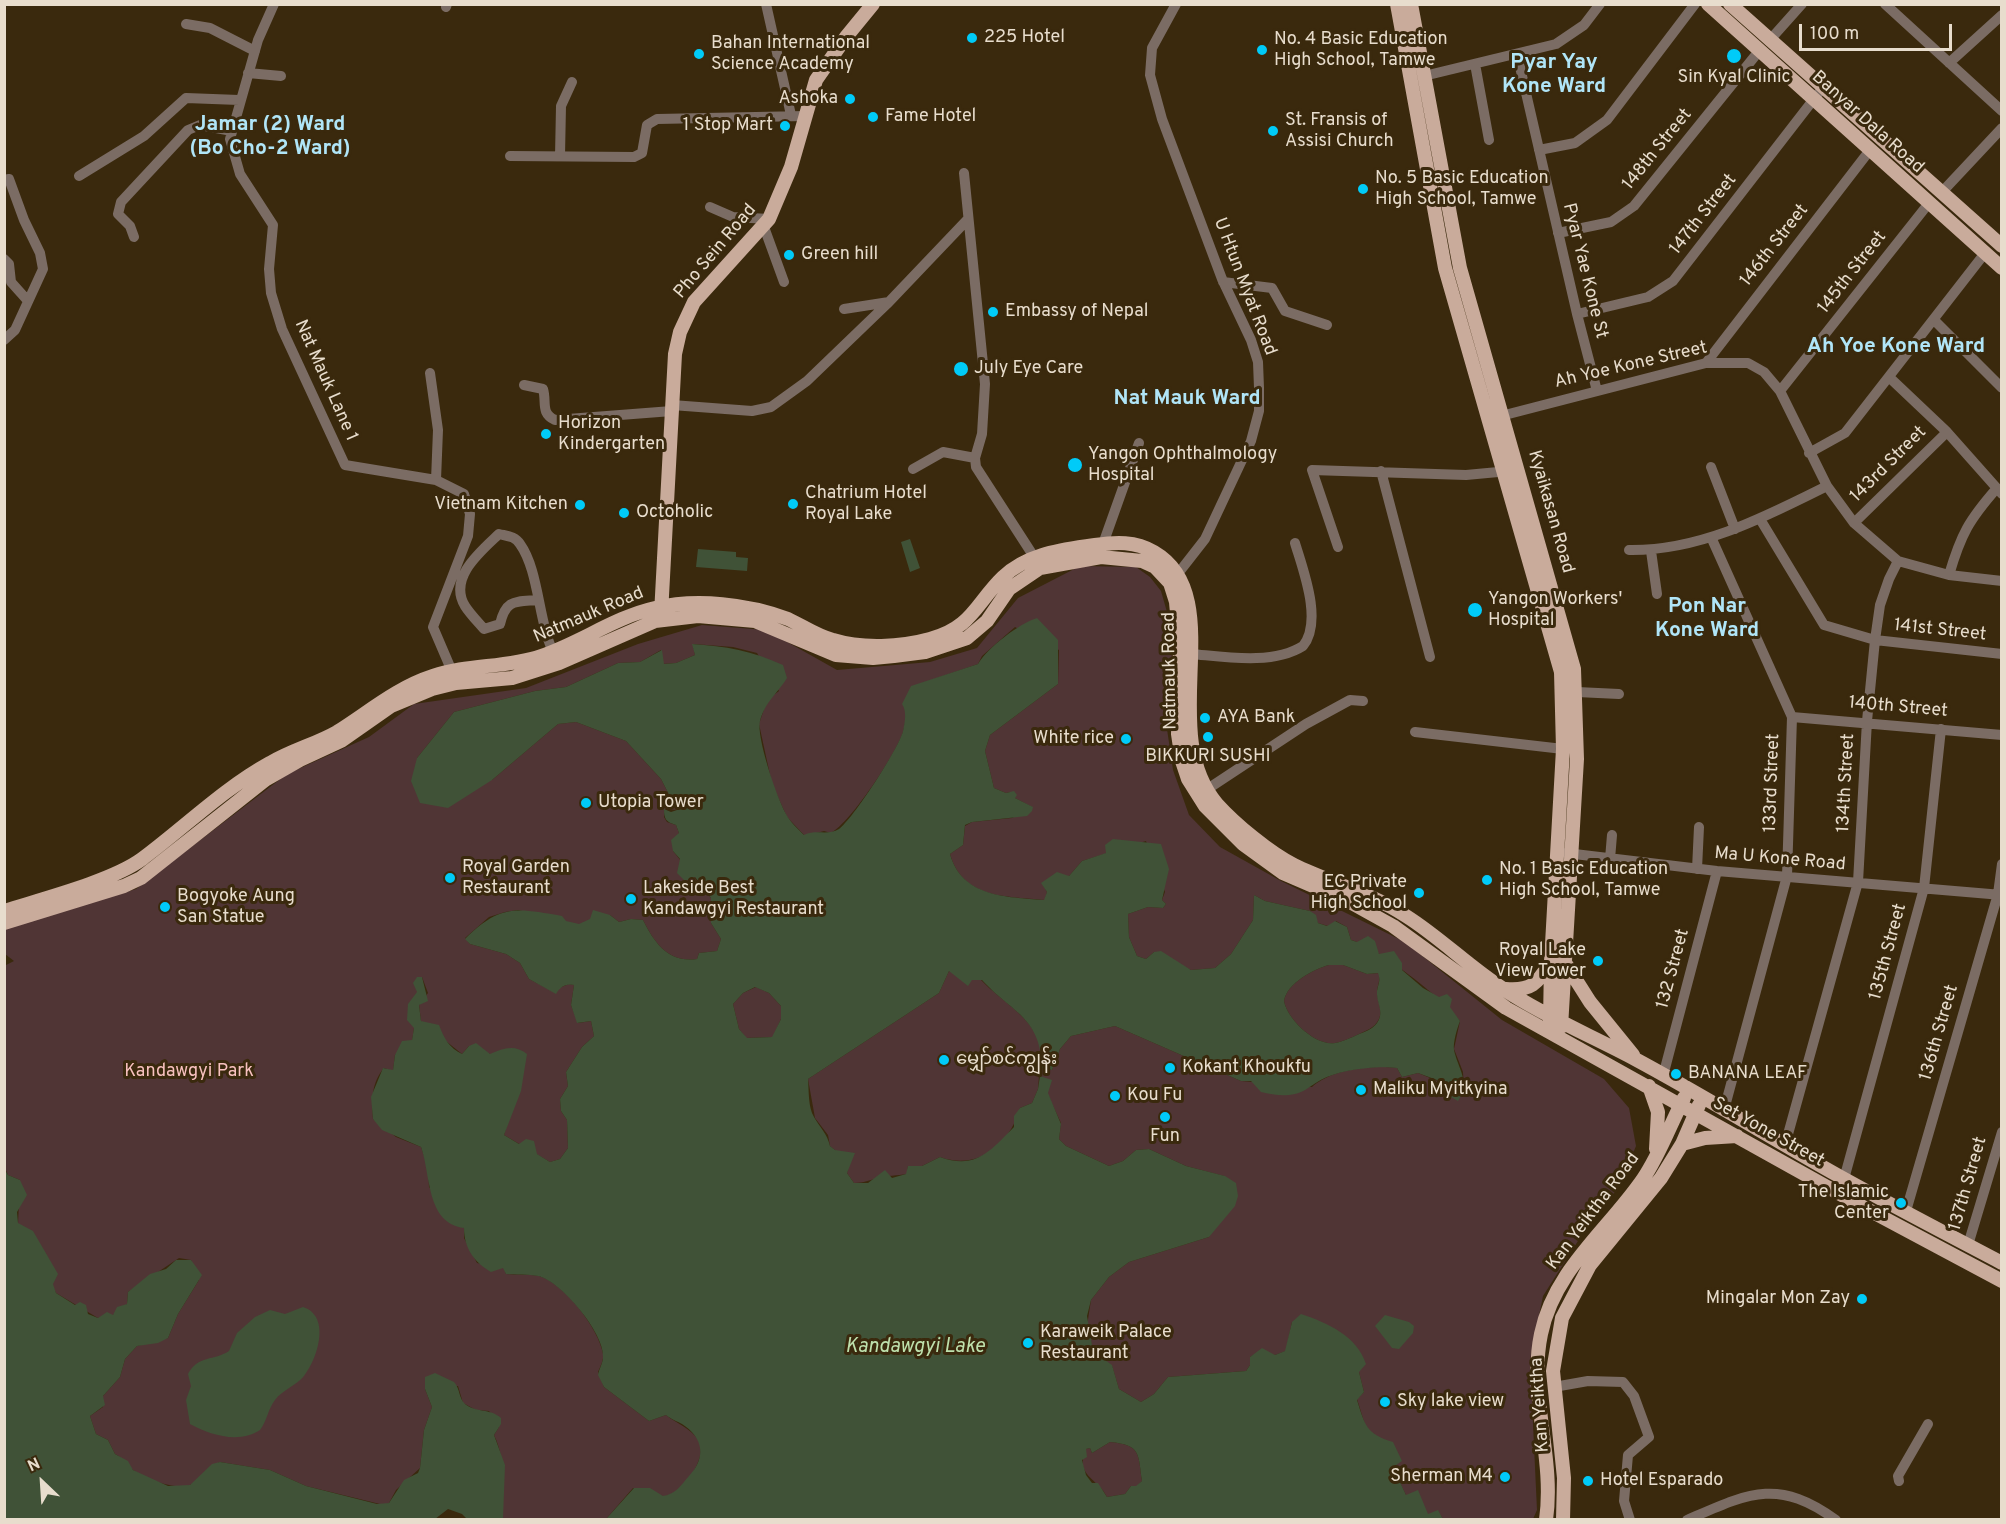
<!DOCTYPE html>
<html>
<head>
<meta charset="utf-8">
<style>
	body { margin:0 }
	#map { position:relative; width:2006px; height:1524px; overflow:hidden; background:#3a290d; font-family:Overpass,sans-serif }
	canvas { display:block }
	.frame { position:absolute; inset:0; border:6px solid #e8ddcd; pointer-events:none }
	.north { position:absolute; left:12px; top:1452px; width:60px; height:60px; -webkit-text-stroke:4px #3a290d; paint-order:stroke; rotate:335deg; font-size:16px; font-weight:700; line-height:24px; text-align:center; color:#e8ddcd }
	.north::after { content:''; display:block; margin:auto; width:21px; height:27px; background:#e8ddcd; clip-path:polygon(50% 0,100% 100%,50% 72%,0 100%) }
	.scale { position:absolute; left:1799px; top:24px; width:153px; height:27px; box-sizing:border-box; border:3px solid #e8ddcd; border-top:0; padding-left:8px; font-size:18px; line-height:21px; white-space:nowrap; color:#e8ddcd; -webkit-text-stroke:4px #3a290d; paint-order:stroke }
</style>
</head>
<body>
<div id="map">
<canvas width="2006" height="1524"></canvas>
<div class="frame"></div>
<div class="north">N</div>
<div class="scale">100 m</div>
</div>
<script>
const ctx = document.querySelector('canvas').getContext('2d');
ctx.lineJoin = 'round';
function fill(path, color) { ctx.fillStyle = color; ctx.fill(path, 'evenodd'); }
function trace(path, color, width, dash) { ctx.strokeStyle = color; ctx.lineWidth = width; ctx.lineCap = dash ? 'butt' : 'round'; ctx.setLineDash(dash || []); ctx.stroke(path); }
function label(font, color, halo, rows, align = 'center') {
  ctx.font = font + ' Overpass,"Noto Sans Myanmar",sans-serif'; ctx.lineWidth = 6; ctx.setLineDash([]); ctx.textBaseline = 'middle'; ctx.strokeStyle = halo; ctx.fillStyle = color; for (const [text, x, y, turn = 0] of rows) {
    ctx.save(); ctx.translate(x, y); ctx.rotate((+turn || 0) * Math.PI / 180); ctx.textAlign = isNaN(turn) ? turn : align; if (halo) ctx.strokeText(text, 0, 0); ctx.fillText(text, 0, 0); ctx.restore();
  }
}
fill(new Path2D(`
	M1080 566 1136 567 1150 577 1161 591 1169 619 1172 652 1167 729 1173 770 1189 815 1220 847 1281 881 1405 942 1502 1020 1604 1079 1629 1108 1636 1146 1619 1187 1590 1222 1543 1296 1530 1360 1537 1510 1533 1519H1443L1438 1511 1428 1515 1406 1495 1378 1438 1366 1428 1357 1399 1364 1392 1359 1372 1292 1322 1286 1351 1275 1355 1259 1352 1250 1357V1365L1246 1371 1168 1377 1154 1394 1141 1402 1119 1389 1112 1366 1093 1351 1087 1326 1091 1300 1109 1277 1129 1262 1209 1237 1224 1176 1186 1166 1149 1149 1136 1150 1123 1161 1109 1166 1066 1146 1059 1139 1061 1123 1039 1076 1038 1089 1032 1103 1020 1108C1010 1144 978 1171 940 1157L922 1166H908L907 1174C897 1176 887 1175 878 1178 869 1180 864 1183 854 1183L847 1173 849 1162 830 1146 828 1135 815 1118 808 1079 939 993 949 971 972 980H981C1002 1002 1030 1015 1041 1045 1043 1052 1042 1061 1042 1068L1052 1070 1060 1049 1071 1036 1115 1026 1241 1081 1312 1087C1332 1069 1372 1065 1397 1068L1402 1077 1418 1073 1464 1092 1463 1072 1454 1049 1460 1021C1445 1000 1376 946 1351 940L1347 927 1336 921 1328 926 1318 923 1310 911 1265 901 1254 895 1253 920 1231 954 1215 968 1191 970 1154 952 1146 959 1137 956 1129 937 1128 914 1148 907 1163 908 1166 904 1162 900 1165 892 1146 841 1082 861 1069 876 1042 883 1047 892 1045 900C1005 896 963 899 950 854L963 845 965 826 972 822 1012 818 1032 807 1015 798 1010 792 1006 793 994 788 985 751 990 735 1058 684 1059 650 1015 627 982 656 978 664 911 687C908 701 907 718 903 732 896 754 851 822 831 833L824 831 805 836 787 817 772 784 759 724 767 700 779 691 757 653 733 647 693 644 695 655 676 663 663 664 661 650 640 662 618 663 566 687 535 691 454 712 417 758 492 780 558 724 576 722 626 741 661 779 677 810 665 809 664 817 667 822 676 825 679 833 673 851 711 898V923L721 939 717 951 699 953 697 959C669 963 655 944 643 920L631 919 619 922 610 915 579 925 518 910 505 912 489 917 465 938 470 944 506 954 520 963 529 979 556 993 559 988 569 984 574 985 571 1005 578 1023 591 1021 594 1036 582 1047 566 1072 568 1086 560 1099 561 1111 567 1120 568 1148 560 1159 550 1162 504 1135 507 1125 490 1054 469 1046 462 1054 421 1021 419 1005 428 993 422 977 412 1041 395 1055 393 1071 384 1068C371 1083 372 1100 373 1119L396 1137 421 1147 428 1167 429 1187 464 1228V1238L477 1263 504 1268 506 1274C516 1275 529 1274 539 1276 564 1283 599 1329 603 1354 604 1360 600 1367 598 1372L604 1387 649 1421 666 1415C677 1424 691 1428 699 1441 708 1458 682 1495 665 1496 656 1497 643 1490 633 1488L606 1519H503C502 1489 507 1462 494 1435L499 1427 489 1411 476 1410 463 1403 458 1386 425 1389 432 1407 424 1430 420 1468 396 1490 389 1503 384 1505 306 1486 270 1470 220 1462C207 1466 202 1479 190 1485 177 1491 142 1478 132 1469 125 1463 123 1458 115 1454L108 1440 96 1434 90 1416 103 1407V1396L120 1377 125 1359 137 1346 168 1338 178 1314 199 1280 191 1260 179 1258 128 1292 127 1304 113 1315 98 1318 56 1293 26 1230 18 1224 20 1180 8 1175 5 1168 4 966 14 961 5 954V929L136 889 287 774 369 737 414 704 526 688 638 644 702 625 766 630 837 670 930 662 977 648 1018 598Z
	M1329 965H1343L1367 974 1379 973C1380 982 1378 984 1377 991 1377 1002 1383 1009 1379 1019 1375 1028 1365 1031 1357 1035 1350 1038 1342 1042 1335 1043 1314 1046 1287 1018 1284 1001 1287 983 1314 969 1329 965Z
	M756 987 769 993 781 1006V1019L773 1037 746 1038 739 1029 733 1004 743 993Z
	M1110 1442C1141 1445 1138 1453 1142 1481L1136 1487 1131 1486 1125 1494 1107 1497C1098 1478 1074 1476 1086 1449L1090 1448 1092 1453Z`), '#503535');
fill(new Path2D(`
	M910 539 920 568 910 572 901 542Z
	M698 549 736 552V557L748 558 747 571 696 567Z
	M1037 618 1058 640V684L990 735 985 751 994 788 1006 793 1014 791 1017 795 1015 798 1033 807 1032 811 1027 816 972 822 965 825 963 845 950 854C962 897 1006 897 1044 900L1047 892 1041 883 1057 872 1069 876 1082 861 1106 853 1105 845 1113 839 1161 844 1169 869 1162 900 1166 904 1163 908 1148 907 1128 914 1129 937 1137 956 1146 959 1154 952 1161 951 1191 970 1215 968 1231 954 1253 920 1254 895 1265 901 1310 911 1316 915 1318 923 1327 926 1335 921 1347 927 1351 940 1357 942 1368 936 1375 941 1379 954 1394 951 1402 963V970L1423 988 1439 997 1447 994 1452 999 1450 1007 1460 1021C1457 1029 1453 1042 1454 1050 1458 1069 1471 1082 1458 1101L1442 1092 1437 1080 1418 1073 1402 1077 1397 1068C1377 1065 1336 1070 1319 1081 1309 1087 1302 1094 1289 1095 1280 1096 1270 1094 1261 1092L1251 1081H1241L1115 1026 1071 1036 1060 1049 1052 1070 1042 1068C1041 1017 1012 1013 982 980H972L968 986 949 971 939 993 808 1079C809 1091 808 1107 814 1117 820 1128 827 1133 830 1146L835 1150 855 1153 847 1173 854 1183H868L885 1170 892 1178 906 1174 908 1166H922L940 1157C976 1170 990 1151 1014 1127V1116L1020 1108 1032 1103 1038 1089 1040 1076 1052 1080 1048 1093 1061 1124 1059 1139 1066 1146 1109 1166 1123 1161 1136 1150 1149 1149 1186 1166 1225 1176 1236 1183 1238 1196 1235 1206 1209 1237 1129 1262 1109 1277 1091 1300 1087 1316 1093 1351 1112 1365 1119 1389 1141 1402 1154 1394 1168 1377 1246 1371 1250 1365V1357L1262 1348 1275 1355 1285 1351 1292 1322 1301 1314C1328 1323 1357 1336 1366 1364L1359 1372 1364 1392 1357 1400C1365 1425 1366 1434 1393 1442L1402 1461 1393 1467 1406 1495 1418 1490 1428 1514 1438 1510 1443 1519H606L634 1488H650L663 1496C676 1494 681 1485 689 1476 706 1458 704 1438 682 1424 677 1421 672 1420 666 1415L649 1421 604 1387 598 1375C599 1369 603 1363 603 1357 605 1334 561 1281 538 1276 528 1274 516 1275 506 1274L503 1268 491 1272C474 1262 464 1248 464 1228 426 1223 431 1175 421 1147L382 1130 373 1119 371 1097 383 1068 393 1070 395 1055 402 1041 412 1040 414 1028 407 1020 408 1004 417 992 413 983 417 977H422L428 1001 419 1005 421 1021 439 1025C444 1038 449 1048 462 1054L469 1046 476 1043 490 1054C503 1048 515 1044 527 1054L521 1091 504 1135 519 1144 526 1139 534 1141 537 1154 550 1162 560 1159 568 1148 567 1120 561 1111 560 1099 568 1086 566 1072 582 1047 594 1036 591 1021 577 1023 571 1005 574 985C566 983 560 987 556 994L529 979 520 963 506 954 470 944 465 939C500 904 516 908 562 916L566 921 579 924 590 919 593 910 610 915 619 922 631 919 643 920C655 944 669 963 697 959L699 953 717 951 721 939 711 923V898L695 877 685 881 677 873 680 859 673 851 671 840 679 833 676 825C666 822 664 819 664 809L671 812 677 810 661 779 626 741 576 722 558 724 492 780 448 808 420 803 411 781 417 758 454 712 535 691 566 687 618 663 640 662 662 650 664 664 676 663 695 655 692 644C726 646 752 651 783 665L787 678C777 694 765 702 760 721 756 737 777 798 786 814 790 822 798 829 804 835 816 829 828 836 839 829 853 819 899 748 903 731 905 722 907 711 902 704L911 686 978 664C987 648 1020 623 1037 618ZM1329 965H1343L1367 974 1378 973C1381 981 1378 984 1377 991 1376 1003 1385 1012 1377 1023 1373 1029 1364 1032 1357 1035 1350 1038 1342 1042 1335 1043 1314 1046 1287 1018 1284 1001 1287 983 1314 969 1329 965ZM755 987 769 993 781 1006V1019L772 1037 747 1038 739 1029 733 1004 743 993ZM1110 1442C1141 1445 1138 1453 1142 1481L1136 1486H1131L1125 1494 1107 1497 1098 1483H1092L1086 1475 1082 1460 1087 1457 1086 1449 1090 1448 1092 1453Z
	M4 1168 8 1175 20 1180 27 1195 17 1212 18 1223 33 1231 58 1274 53 1284 56 1293 75 1305 80 1302 86 1305 88 1314 98 1318 107 1312 113 1315 117 1307 127 1304 128 1292 150 1274 166 1269 176 1260H191L202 1275 178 1314 168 1338 158 1343 137 1346 125 1359 120 1377 103 1396 105 1405 90 1416 96 1434 108 1440 115 1454 128 1461 133 1470 168 1486 190 1485 212 1464 220 1462 270 1470 306 1486 377 1504 389 1503 404 1480 418 1473 420 1468 424 1430 432 1407 425 1389V1377L435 1373 454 1382C460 1388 459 1399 465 1404 476 1413 490 1408 501 1418V1424L494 1435 505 1465 503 1519H5Z
	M303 1307C331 1316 318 1358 304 1376 296 1386 282 1390 275 1400 268 1409 267 1421 260 1430 239 1444 210 1435 190 1424L186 1400 191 1386 188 1374C198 1355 214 1361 229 1351L237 1333 255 1317 270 1310 285 1314Z
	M1385 1315 1409 1322 1414 1326 1413 1333 1399 1349 1392 1348 1375 1326Z`), '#405237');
fill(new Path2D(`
	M448 1509 462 1514 467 1519H435Z`), '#3a290d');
trace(new Path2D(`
	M274 4 258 40 230 139 240 174 273 225 269 269 271 293 282 329 345 465 436 480 464 494 470 514 468 536 433 627 454 676
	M766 4 791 115
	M1885 4 2002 111
	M446 7 447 4
	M186 24 210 28 255 51
	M1769 41 1802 4
	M1517 54 1577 314 1597 391
	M1949 63 2002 15
	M1475 64 1489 140
	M248 73 281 76
	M1424 76 1556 44 1584 25 1600 4
	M1539 150 1575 143 1607 120 1695 4
	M510 156 634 157 642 153 647 125 657 119 805 116
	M560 156 561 106 572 82
	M964 173 985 384 982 434 975 458 976 467 1038 563
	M79 176 144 136 186 98 239 100
	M4 180 9 179 24 220 40 253 43 269 15 330 4 340
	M1942 192 2002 128
	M710 207 733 217 769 219
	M764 227 784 282
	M1558 233 1611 222 1634 206 1759 51
	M134 237 130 226 118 214 121 202 188 130 200 125 232 131
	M4 259 9 264 11 282 28 301
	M1223 282 1272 288 1285 311 1327 325
	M844 309 889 302
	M1577 314 1648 297 1673 281 1824 86
	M1935 321 2002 388
	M1706 363 1870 150
	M430 373 438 430 436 480
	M1890 378 1947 432 2002 494
	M524 385 543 389C547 402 540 413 555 420L672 411
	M1780 391 1929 203
	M672 405 752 411 771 407 807 381 887 304 968 219
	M1497 417 1706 363H1748L1764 372 1780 391 1827 486 1854 523 1898 561 1949 575 2002 581
	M1809 453 1845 433 1985 253
	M1711 467 1735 529
	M913 469 943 452 975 458
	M1381 471 1430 657
	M1760 519 1824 625 1875 640 2002 654
	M1854 523 1947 432
	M1711 537 1792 717 1787 876 1724 1110
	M1103 544 1139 443
	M1338 547 1312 470 1466 475 1509 471
	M1629 550C1700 551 1765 517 1827 486
	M1651 551 1657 594
	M1949 575C1961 534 1969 520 1997 488
	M1173 580 1205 539 1251 441 1259 411V388L1258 362 1251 340 1222 279 1162 119 1150 75 1152 48 1176 4
	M538 600C515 602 506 599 500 624L484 629C478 622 470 614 465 606 448 578 480 552 499 534 507 536 515 536 520 544 540 572 538 626 556 658
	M1192 654C1226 657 1273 665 1303 646 1323 621 1303 570 1295 543
	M1577 692 1619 694
	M1792 717 2002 735
	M1415 732 1563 749
	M1203 792 1306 724 1350 700 1363 701
	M1566 853 1717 871 2002 895
	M1610 859 1612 835
	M1697 869 1699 827
	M1663 1076 1717 871
	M1785 1145 1858 882 1867 721 1875 640 1880 605 1889 579 1898 561
	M1844 1179 1924 888 1941 729
	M1906 1211 1998 894 2002 864
	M1968 1245 2002 1132
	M1554 1387 1588 1381 1623 1382 1634 1396 1649 1437 1628 1455 1624 1501 1630 1520
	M1899 1481 1898 1476 1928 1424
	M1687 1520C1747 1494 1777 1477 1836 1520`), '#7b6c64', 10);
trace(new Path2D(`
	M1397 4 1445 268 1561 672 1563 749 1551 962 1550 1021
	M1411 4 1460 268 1574 669 1577 759 1561 1027
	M1708 4 2002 268
	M1730 4 2002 246
	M661 614 675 354 680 332 694 302 769 219 791 167 816 80 846 37 873 4
	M4 911C42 899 112 881 142 859 185 827 223 789 270 763 292 750 316 744 337 732 369 712 396 688 433 676 468 664 506 668 541 656 580 643 615 617 655 608 696 598 749 604 788 619 803 626 817 636 833 640 862 649 901 647 930 639 972 628 976 603 1003 577 1028 553 1062 550 1095 545 1116 542 1135 541 1154 552 1231 597 1154 731 1217 804 1235 824 1270 853 1294 865 1331 883 1371 893 1406 916 1441 938 1470 968 1505 990 1546 1017 1592 1036 1635 1059 1704 1096 1771 1138 1839 1176 1893 1206 1947 1234 2002 1263
	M4 923 124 886 141 878 265 780 300 760 341 741 391 706 432 689 456 683 512 678 559 663 655 621 698 616 755 621 836 655 873 658 894 656 925 652 967 638 987 621 1009 589 1040 568 1101 557 1142 561 1155 567 1170 583 1176 602 1180 646 1178 734 1182 761 1188 779 1205 806 1243 844 1283 873 1348 901 1393 926 1506 1008 1865 1208 2002 1281
	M1564 961 1590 1002 1633 1055
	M1506 989C1533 991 1537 983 1551 962
	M1649 1086 1658 1112 1656 1149
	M1682 1144 1705 1138 1737 1136
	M1546 1520C1555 1457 1528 1396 1541 1334 1554 1270 1608 1230 1643 1179 1660 1154 1670 1125 1684 1098
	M1563 1520 1564 1478 1553 1371 1562 1318 1590 1265 1661 1178 1682 1144 1699 1105`), '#c9ab9b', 14);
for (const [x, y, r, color] of [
	[972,38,6,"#00cbf8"],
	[1262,50,6,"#00cbf8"],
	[699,54,6,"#00cbf8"],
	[1734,56,8,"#00cbf8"],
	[850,99,6,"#00cbf8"],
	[873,117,6,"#00cbf8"],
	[785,126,6,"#00cbf8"],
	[1273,131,6,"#00cbf8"],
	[1363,189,6,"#00cbf8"],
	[789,255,6,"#00cbf8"],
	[993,312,6,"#00cbf8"],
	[961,369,8,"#00cbf8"],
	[546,434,6,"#00cbf8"],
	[1075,465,8,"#00cbf8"],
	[793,504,6,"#00cbf8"],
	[580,505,6,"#00cbf8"],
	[624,513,6,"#00cbf8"],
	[1475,610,8,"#00cbf8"],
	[1205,718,6,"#00cbf8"],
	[1208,737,6,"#00cbf8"],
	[1126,739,6,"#00cbf8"],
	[586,803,6,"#00cbf8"],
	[450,878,6,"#00cbf8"],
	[1487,880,6,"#00cbf8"],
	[1419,893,6,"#00cbf8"],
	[631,899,6,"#00cbf8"],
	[165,907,6,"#00cbf8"],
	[1598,961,6,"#00cbf8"],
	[944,1060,6,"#00cbf8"],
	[1170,1068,6,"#00cbf8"],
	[1676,1074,6,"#00cbf8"],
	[1361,1090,6,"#00cbf8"],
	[1115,1096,6,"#00cbf8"],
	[1165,1117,6,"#00cbf8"],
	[1901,1203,6,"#00cbf8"],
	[1862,1299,6,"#00cbf8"],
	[1028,1343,6,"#00cbf8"],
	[1385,1402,6,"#00cbf8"],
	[1505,1477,6,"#00cbf8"],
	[1588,1481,6,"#00cbf8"]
]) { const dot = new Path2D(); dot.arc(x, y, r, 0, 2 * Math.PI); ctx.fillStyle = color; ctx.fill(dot); trace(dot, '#3a290d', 2); }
label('18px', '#e8ddcd', '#3a290d', [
	["225 Hotel",984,38],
	["No. 4 Basic Education",1274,40],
	["High School, Tamwe",1274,61],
	["Bahan International",711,44],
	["Science Academy",711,65],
	["Sin Kyal Clinic",1734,78,"center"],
	["Ashoka",838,99,"right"],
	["Fame Hotel",885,117],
	["St. Fransis of",1285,121],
	["Assisi Church",1285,142],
	["1 Stop Mart",773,126,"right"],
	["No. 5 Basic Education",1375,179],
	["High School, Tamwe",1375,200],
	["Green hill",801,255],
	["Embassy of Nepal",1005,312],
	["July Eye Care",974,369],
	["Horizon",558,424],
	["Kindergarten",558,445],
	["Yangon Ophthalmology",1088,455],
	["Hospital",1088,476],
	["Chatrium Hotel",805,494],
	["Royal Lake",805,515],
	["Vietnam Kitchen",568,505,"right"],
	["Octoholic",636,513],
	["Yangon Workers'",1488,600],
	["Hospital",1488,621],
	["AYA Bank",1217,718],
	["White rice",1114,739,"right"],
	["BIKKURI SUSHI",1208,757,"center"],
	["Utopia Tower",598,803],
	["Royal Garden",462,868],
	["Restaurant",462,889],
	["No. 1 Basic Education",1499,870],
	["High School, Tamwe",1499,891],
	["EC Private",1407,883,"right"],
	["High School",1407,904,"right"],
	["Lakeside Best",643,889],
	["Kandawgyi Restaurant",643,910],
	["Bogyoke Aung",177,897],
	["San Statue",177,918],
	["Royal Lake",1586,951,"right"],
	["View Tower",1586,972,"right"],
	["မျှော်စင်ကျွန်း",956,1060],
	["Kokant Khoukfu",1182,1068],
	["BANANA LEAF",1688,1074],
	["Maliku Myitkyina",1373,1090],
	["Kou Fu",1127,1096],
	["Fun",1165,1137,"center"],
	["The Islamic",1889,1193,"right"],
	["Center",1889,1214,"right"],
	["Mingalar Mon Zay",1850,1299,"right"],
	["Karaweik Palace",1040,1333],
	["Restaurant",1040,1354],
	["Sky lake view",1397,1402],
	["Sherman M4",1493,1477,"right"],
	["Hotel Esparado",1600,1481]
], 'left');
label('18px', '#e8ddcd', '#3a290d', [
	["Banyar Dala Road",1867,123,42],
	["148th Street",1658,150,-51],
	["147th Street",1704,215,-52],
	["146th Street",1775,246,-52],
	["Pho Sein Road",716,252,-50],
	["Pyar Yae Kone St",1584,271,76],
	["145th Street",1853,273,-52],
	["U Htun Myat Road",1244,287,69],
	["Ah Yoe Kone Street",1631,366,-13],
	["Nat Mauk Lane 1",325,381,66],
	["143rd Street",1889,465,-45],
	["Kyaikasan Road",1550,512,74],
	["Natmauk Road",589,616,-23],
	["141st Street",1940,631,6],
	["Natmauk Road",1171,671,-91],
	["140th Street",1898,708,5],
	["133rd Street",1773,783,-88],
	["134th Street",1847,783,-87],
	["Ma U Kone Road",1780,860,5],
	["135th Street",1889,952,-75],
	["132 Street",1674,969,-75],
	["136th Street",1940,1033,-74],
	["Set Yone Street",1768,1133,29],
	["137th Street",1969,1184,-74],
	["Kan Yeiktha Road",1594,1212,-53],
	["Kan Yeiktha",1541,1405,-94]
]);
label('18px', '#f8c1bf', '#3a290d', [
	["Kandawgyi Park",189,1072]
]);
label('italic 20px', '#bee1ad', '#3a290d', [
	["Kandawgyi Lake",915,1348]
]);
label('bold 21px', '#b0e5f7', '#3a290d', [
	["Pyar Yay",1554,64],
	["Kone Ward",1554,88],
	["Jamar (2) Ward",270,126],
	["(Bo Cho-2 Ward)",270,150],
	["Ah Yoe Kone Ward",1896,348],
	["Nat Mauk Ward",1187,400],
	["Pon Nar",1707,608],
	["Kone Ward",1707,632]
]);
</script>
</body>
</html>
